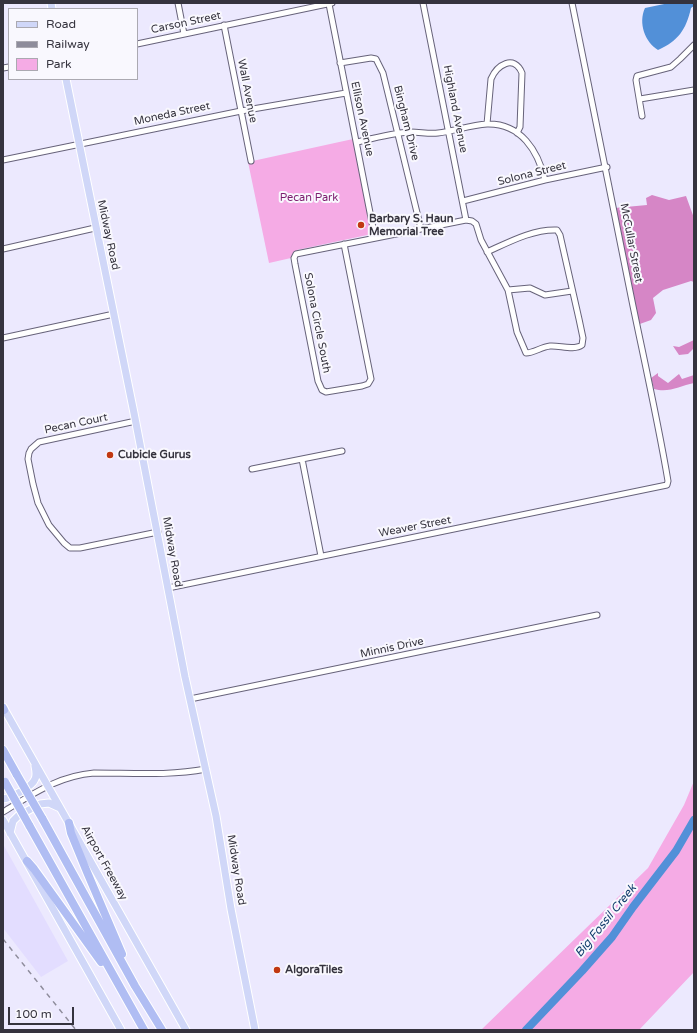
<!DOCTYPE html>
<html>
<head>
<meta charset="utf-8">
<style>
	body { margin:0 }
	#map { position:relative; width:697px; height:1033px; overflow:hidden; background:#ece9fe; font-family:"Varela Round",sans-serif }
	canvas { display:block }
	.frame { position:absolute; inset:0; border:4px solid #35333e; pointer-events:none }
	.legend { position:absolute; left:8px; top:8px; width:130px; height:72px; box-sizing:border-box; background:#f9f8fe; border:1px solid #aba9b1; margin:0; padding:5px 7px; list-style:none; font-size:12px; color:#35333e }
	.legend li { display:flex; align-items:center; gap:8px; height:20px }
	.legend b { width:20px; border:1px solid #aba9b1 }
	.scale { position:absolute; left:8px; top:1007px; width:66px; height:18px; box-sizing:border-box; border:2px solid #35333e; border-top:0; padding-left:5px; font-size:12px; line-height:14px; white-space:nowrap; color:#35333e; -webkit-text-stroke:3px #f9f8fe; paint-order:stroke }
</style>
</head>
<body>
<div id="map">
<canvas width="697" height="1033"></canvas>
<div class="frame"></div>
<ul class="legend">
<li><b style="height:5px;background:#d0d7f8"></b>Road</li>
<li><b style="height:5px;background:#8e8c9b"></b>Railway</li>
<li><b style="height:11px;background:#f5abe5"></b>Park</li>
</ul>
<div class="scale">100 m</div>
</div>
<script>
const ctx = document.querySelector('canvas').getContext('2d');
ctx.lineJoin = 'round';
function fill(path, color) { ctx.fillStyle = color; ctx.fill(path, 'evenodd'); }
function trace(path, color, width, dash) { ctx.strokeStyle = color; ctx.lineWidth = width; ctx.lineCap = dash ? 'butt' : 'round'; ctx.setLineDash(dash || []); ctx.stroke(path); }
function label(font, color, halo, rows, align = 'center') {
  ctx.font = font + ' "Varela Round",sans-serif'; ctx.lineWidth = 4; ctx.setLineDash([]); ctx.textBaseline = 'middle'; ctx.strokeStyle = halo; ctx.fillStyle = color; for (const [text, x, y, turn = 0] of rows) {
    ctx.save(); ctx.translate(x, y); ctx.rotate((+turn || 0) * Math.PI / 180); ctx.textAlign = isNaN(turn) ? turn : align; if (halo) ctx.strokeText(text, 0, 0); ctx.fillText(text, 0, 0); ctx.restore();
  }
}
fill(new Path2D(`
	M3 844 68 961 41 977 3 928Z`), '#e3ddff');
fill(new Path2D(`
	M353 139 372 234 297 250 291 258 269 263 248 162Z
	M694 781V972L639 1030H481L648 868 684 805Z`), '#f5abe5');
fill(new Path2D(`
	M652 195 669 200 686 196 694 218V282L691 281 663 290 653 298 656 313 651 320 637 325 615 208 647 205 646 198Z
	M694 340V348L688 354 679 355 673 346 679 347Z
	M658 373V376L668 383 679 374 682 379 694 375V383C680 386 669 393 654 389L651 378Z`), '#d686c6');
fill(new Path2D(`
	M669 3H694V6L691 8C686 30 678 41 658 50 645 42 638 23 645 8Z`), '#5290d8');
trace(new Path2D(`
	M526 1030 582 971 612 937 633 907 676 851 694 820`), '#5290d8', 8);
const minor = new Path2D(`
	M178 3 184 34
	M423 3 466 220
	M329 4 375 238
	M224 25 251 161
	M137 44 332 3
	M340 63 371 58 376 59 383 73 421 229
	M3 68 9 67
	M640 99 694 90
	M642 116 636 80 637 76 671 67 680 59 694 45
	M487 124 491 79C497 65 514 54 522 73L520 127 517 133
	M357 142C374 138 393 133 411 132 420 132 429 134 438 133 455 131 470 125 487 124 521 123 538 151 545 180
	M3 160 241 111 346 93
	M463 201 545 180 607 167
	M344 244 371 379 368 384 362 386 326 392 322 390 318 381 295 264 294 258 296 254 466 220 472 221 476 224 481 240 508 290 517 332 526 353C534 353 541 347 550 346 559 345 574 351 582 345L583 338 579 319 560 235 557 230C533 229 509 242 487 252
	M3 249 95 228
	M508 290 530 288 545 295 572 291
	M3 338 114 314
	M136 421 39 442 31 449 29 453 28 459 33 484 38 503 49 525 64 543 70 548H80L158 532
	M302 459 321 556
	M252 469 342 451
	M168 588 667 485 668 481C658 422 645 364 633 306 613 205 593 104 572 3
	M190 699 597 615
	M3 812C33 794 58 776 94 773 132 773 169 776 206 769`);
const major = new Path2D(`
	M51 3 52 9
	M66 79 134 413 185 677 216 816 231 909 255 1030
	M3 707 186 1030
	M3 799C11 798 32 787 35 779 37 775 36 771 35 766
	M3 820 121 1030
	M10 833 13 821 18 816 40 804 49 803 60 808`);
const highway = new Path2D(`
	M3 708 4 710
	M3 750 17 775
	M42 818 135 986 162 1030
	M69 823 71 833 87 872 122 954
	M29 825 144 1030
	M27 861 34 869 101 962`);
trace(minor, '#67637a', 7);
trace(major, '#fff', 9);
trace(highway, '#fff', 10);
trace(minor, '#fff', 5);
trace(major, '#d0d7f8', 7);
trace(highway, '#b0bdf3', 8);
trace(new Path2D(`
	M3 939 76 1030`), '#8e8c9b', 1.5, [5, 5]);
const highwayBridge = new Path2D(`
	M17 775 42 818
	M5 782 29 825`);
trace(highwayBridge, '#fff', 10, []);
trace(highwayBridge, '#b0bdf3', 8);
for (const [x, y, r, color] of [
	[361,225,4,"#c13811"],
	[110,455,4,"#c13811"],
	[277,970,4,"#c13811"]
]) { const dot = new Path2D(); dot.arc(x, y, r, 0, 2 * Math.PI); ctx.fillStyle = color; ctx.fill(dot); trace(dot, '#f9f8fe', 1.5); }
label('11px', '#35333e', '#f9f8fe', [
	["Carson Street",186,23,-12],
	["Wall Avenue",247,91,79],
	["Highland Avenue",455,109,79],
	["Moneda Street",172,114,-12],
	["Ellison Avenue",362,119,78],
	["Bingham Drive",406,123,76],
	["Solona Street",532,174,-14],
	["Midway Road",108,235,78],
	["McCullar Street",631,243,79],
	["Solona Circle South",317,323,79],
	["Pecan Court",76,424,-12],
	["Weaver Street",415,527,-11],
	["Midway Road",172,552,80],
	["Minnis Drive",392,648,-12],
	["Airport Freeway",104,863,61],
	["Midway Road",236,870,81]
]);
label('11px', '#7c1d6e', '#f9f8fe', [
	["Pecan Park",309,198]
]);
label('bold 11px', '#35333e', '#f9f8fe', [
	["Barbary S. Haun",369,219],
	["Memorial Tree",369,232],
	["Cubicle Gurus",118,455],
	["AlgoraTiles",285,970]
], 'left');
label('italic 12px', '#133e6d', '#f9f8fe', [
	["Big Fossil Creek",606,921,-51]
]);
</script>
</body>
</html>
